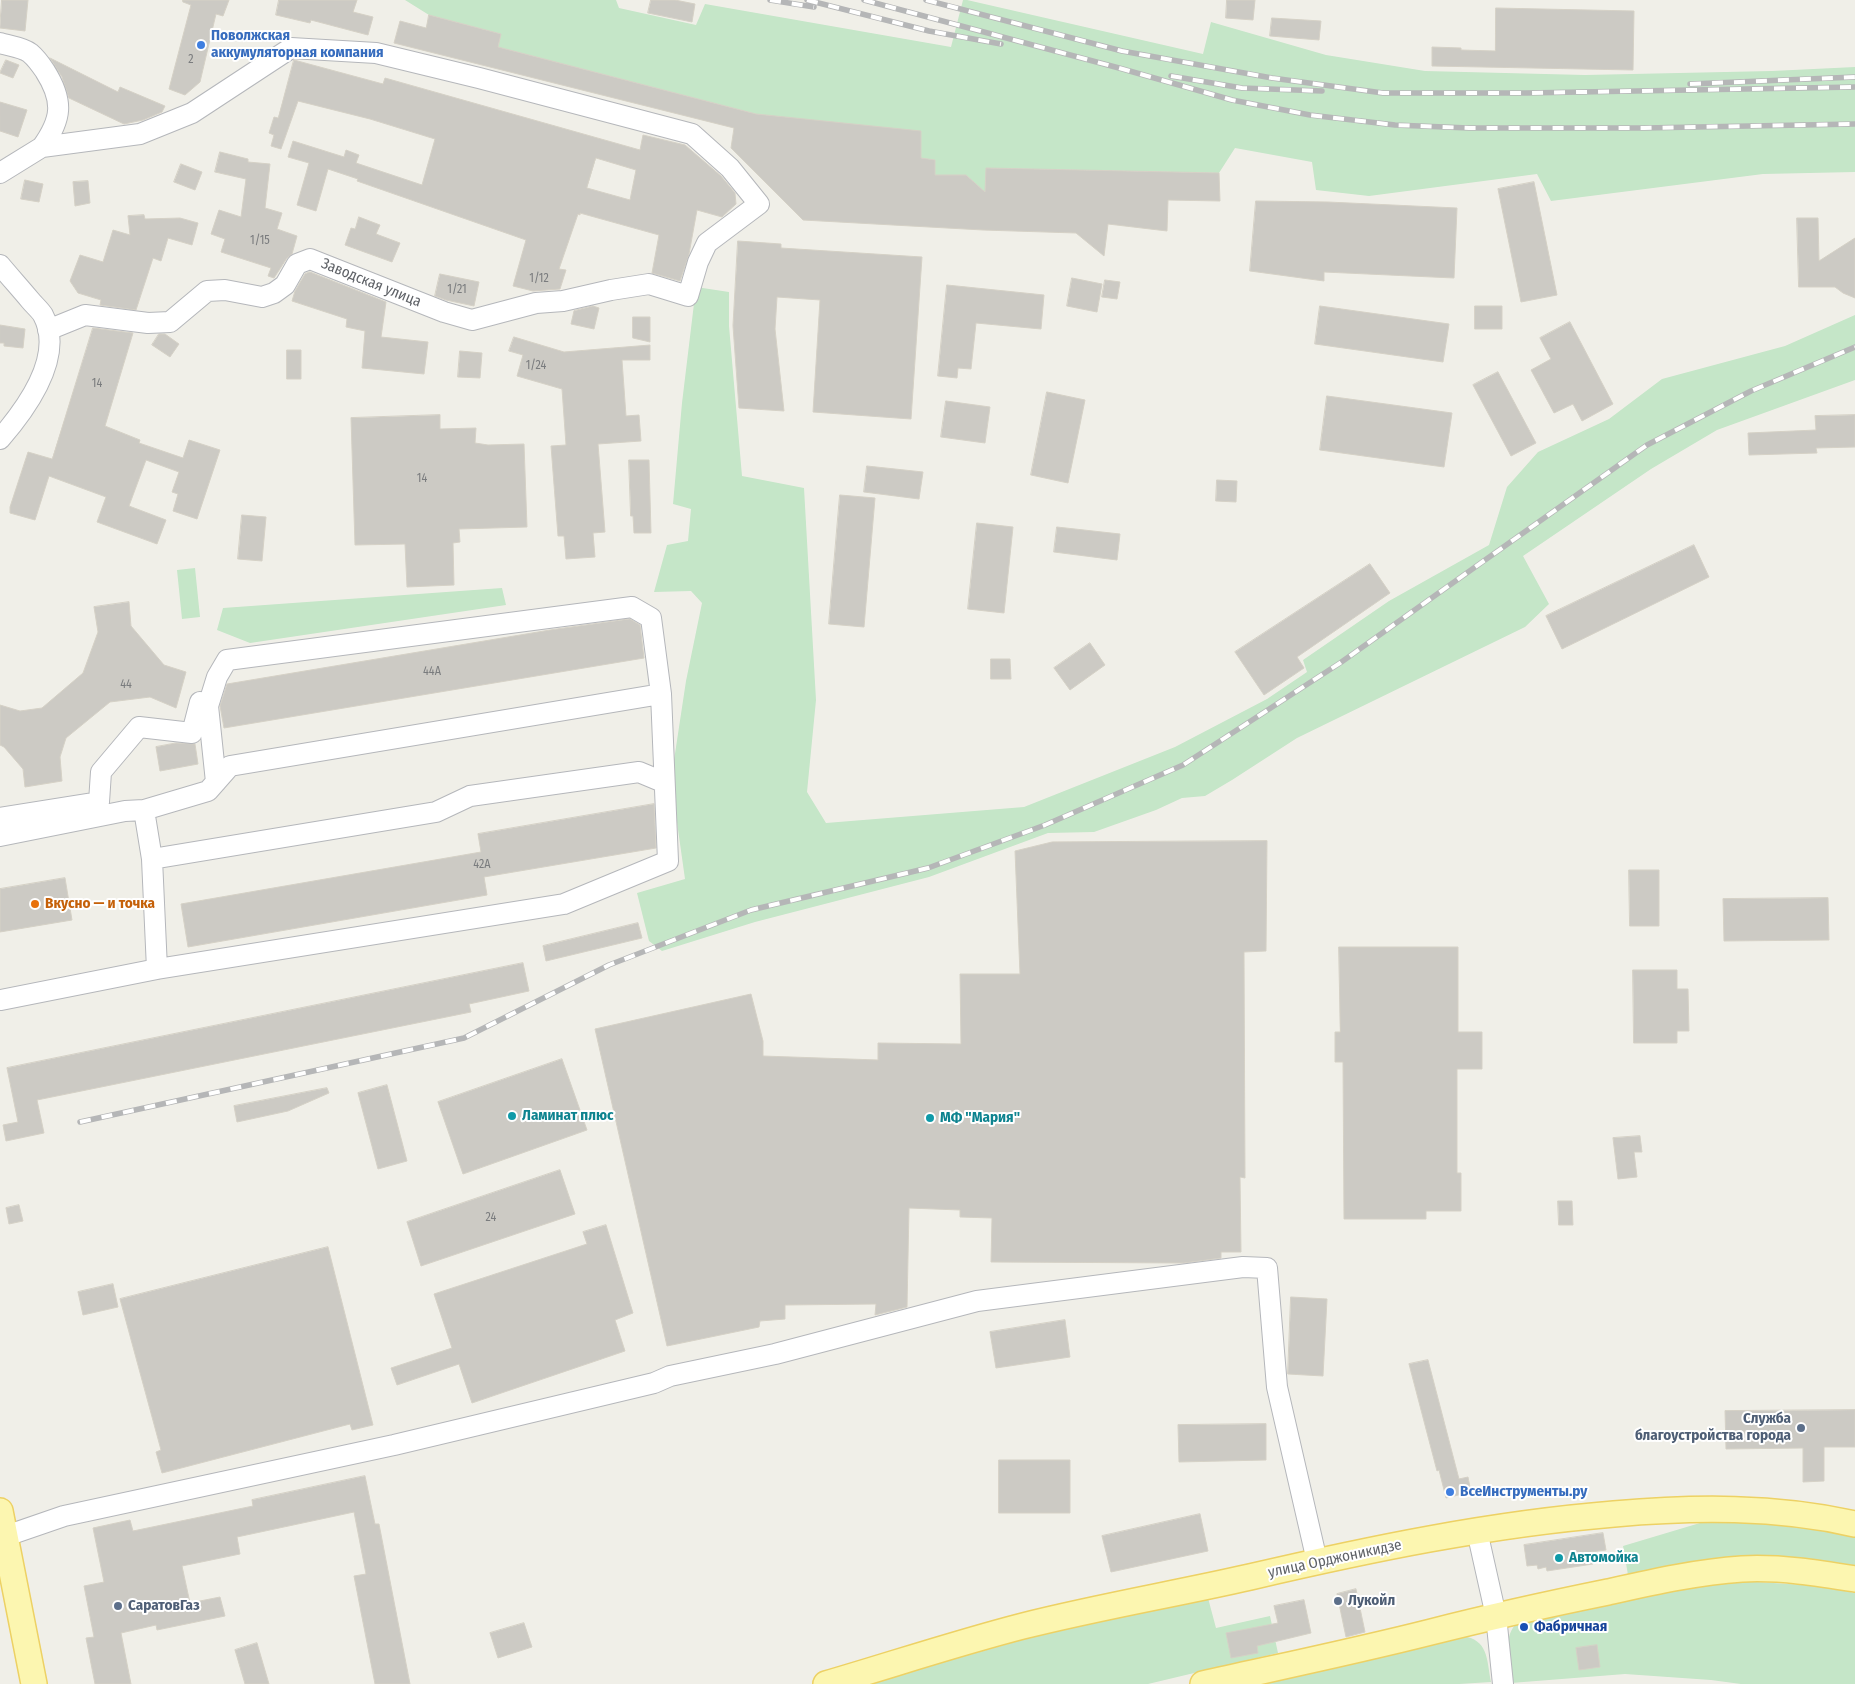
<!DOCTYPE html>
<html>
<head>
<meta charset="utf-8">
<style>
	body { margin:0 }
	canvas { display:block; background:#f0efe8 }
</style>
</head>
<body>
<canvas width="1855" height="1684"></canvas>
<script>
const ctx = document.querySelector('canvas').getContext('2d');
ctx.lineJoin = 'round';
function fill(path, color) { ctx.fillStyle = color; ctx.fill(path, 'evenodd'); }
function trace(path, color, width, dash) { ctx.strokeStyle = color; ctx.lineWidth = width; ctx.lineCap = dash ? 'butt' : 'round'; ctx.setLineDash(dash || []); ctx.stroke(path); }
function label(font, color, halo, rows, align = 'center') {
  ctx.font = font + ' "Fira Sans Condensed",sans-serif'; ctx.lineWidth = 4; ctx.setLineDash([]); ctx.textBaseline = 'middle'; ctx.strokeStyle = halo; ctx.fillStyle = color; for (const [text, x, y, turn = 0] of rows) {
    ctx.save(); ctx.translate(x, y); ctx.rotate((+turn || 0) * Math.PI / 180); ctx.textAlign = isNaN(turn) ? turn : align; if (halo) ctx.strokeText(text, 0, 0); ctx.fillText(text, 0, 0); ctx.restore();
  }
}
fill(new Path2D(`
	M405 0H616L619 8 696 25 705 4 951 47 963 0H967L1203 54 1211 22 1326 55 1425 71 1585 75 1772 71 1855 67V172L1763 174 1551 201 1537 174 1369 196 1316 190 1312 162 1235 148 1219 173 987 168 985 192 966 175H935V160L921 158 831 123 756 114 498 47 501 34 429 15Z
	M696 287 729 292V326L742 476 804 488 816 700 807 792 826 823 1024 807 1175 747 1267 699 1307 672 1303 660 1389 601 1489 545 1507 487 1538 452 1609 419 1662 379 1785 346 1855 315V380L1717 430 1651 469 1523 556 1549 604 1525 627 1297 738 1232 780 1205 796 1182 798 1156 810 1094 832 1048 833 929 877 755 922 662 951 649 941 637 893 685 879 671 780 686 681 702 603 691 591 654 592 667 545 688 541 691 509 673 504 682 403Z
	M195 568 200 617 182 619 177 570Z
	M502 588 506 605 250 643 217 630 223 608Z
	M1710 1520 1803 1525 1855 1535V1570L1628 1575 1623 1546Z
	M1741 1581 1821 1586 1855 1593V1684H1741L1711 1680 1625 1674 1511 1683C1509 1662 1501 1636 1519 1621L1675 1588Z
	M1208 1598 1216 1628 1270 1616 1278 1653 1148 1684H866L1036 1636Z
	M1467 1637C1489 1642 1487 1663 1491 1682L1459 1684H1256Z`), '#c5e6c8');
const building = new Path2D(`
	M2 0H28L25 31 0 28Z
	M183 0H229L223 16 216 14 200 82 185 95 169 89 191 5 183 2Z
	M279 0H357L353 12 373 17 368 35 311 20 310 23 276 15Z
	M651 0H675L695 4 692 22 648 13Z
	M1227 0H1255L1253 20 1226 18Z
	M1496 8 1634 11 1633 70 1432 66V47L1461 48V50L1495 51Z
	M429 15 501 34 498 47 756 114 921 131V158L935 160V175H966L985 192 986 168 1219 173 1220 201 1168 200 1167 231 1108 224 1104 256 1076 233 983 230 803 220 731 148 734 128 394 43 400 21 426 28Z
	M1272 18 1321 21 1319 40 1270 36Z
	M50 58 118 92 120 87 165 106 162 112 143 120 124 124 69 98 62 77Z
	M6 60 19 65 13 78 0 73Z
	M294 60 383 84 385 78 640 150 643 135 685 145 721 176 735 193 736 204 722 217 697 210 689 254 680 281 652 273 659 235 580 213V215L578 214 559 269 566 270 560 289 533 291 513 286 526 240 357 181 358 179 328 169 316 211 297 205 309 163 288 157 293 141 344 157 346 150 359 155 356 163 422 185 435 139 370 119 298 101 281 149 271 146 274 135 269 133 274 117 278 118ZM596 158 636 170 630 200 587 188Z
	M0 102 27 110 18 137 0 131Z
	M220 152 248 159V162L270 164 265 208 282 213 277 229 297 236 292 254 287 258 274 278 268 276 271 268 221 252 225 239 211 234 219 210 241 217 246 179 215 172Z
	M181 164 202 172 195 190 174 182Z
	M25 180 43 184 39 202 21 199Z
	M88 181 90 203 75 206 73 182Z
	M1534 182 1557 295 1521 302 1498 189Z
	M1256 201 1328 202 1457 208 1454 278 1324 272V281L1250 271Z
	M144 215 145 219 180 218 198 223 192 245 168 238 161 261 153 258 136 310 100 305 101 300 78 293 70 281 80 255 103 262 113 230 130 235 128 216Z
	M359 217 380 225 376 234 400 243 392 262 345 245 351 228 355 229Z
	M1797 218H1818L1819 261 1855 238V298L1843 293 1835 287H1799Z
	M738 241 781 244V248L922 257 911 419 813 412 820 300 777 297 775 329 784 411 739 408 733 326Z
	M310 272 386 302 381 337 428 342 424 374 362 368 365 331 346 327 347 319 292 301 295 291 305 274Z
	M440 274 479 282 474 306 446 300 435 296Z
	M1072 278 1102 284 1097 312 1067 306Z
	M1105 280 1120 282 1117 299 1102 297Z
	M947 285 1044 295 1041 329 976 323 971 369 958 368 957 378 938 376Z
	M593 306 599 308 594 329 571 324 574 311Z
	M1320 306 1449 324 1443 362 1315 344Z
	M1475 306H1502V329H1475Z
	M633 317H650V342L633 338Z
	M1570 322 1613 404 1582 421 1573 404 1554 413 1531 370 1551 359 1540 338Z
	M0 325 25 329 23 348 4 346V343H0Z
	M93 328 133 333 105 426 140 440 139 443 183 458 189 440 220 450 197 519 173 511 178 494 172 492 179 472 146 460 129 506 166 520 157 544 97 522 106 497 49 476 35 520 10 513V507L28 452 52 459Z
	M159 334H165L179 344 170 357 152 345Z
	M514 337 564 352 650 345V360H622L626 416 639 415 641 441 598 444 605 532 593 533 595 557 566 559 564 536H558L551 446 566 445 562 389 517 376 523 355 509 351Z
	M287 350H301V379H287Z
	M460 351 482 353 480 378 458 377Z
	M1498 372 1536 443 1511 456 1473 385Z
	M1047 392 1085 400 1068 483 1031 475Z
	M1327 396 1452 413 1444 467 1320 450Z
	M946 401 990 407 985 443 941 437Z
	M440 415V429L476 428 475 443 488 445 524 444 527 527 459 529 460 542 453 543 454 585 407 587 405 544 355 545 351 418Z
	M1855 415V447L1816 448 1817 453 1749 455 1748 433 1816 430 1815 416Z
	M629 460H649L651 533H634L633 516H631Z
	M867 466 923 472 919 499 864 492Z
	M1217 480 1237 481 1236 502 1216 501Z
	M840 495 875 498 864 627 829 624Z
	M242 515 266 517 262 561 238 559Z
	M977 523 1013 527 1004 613 968 609Z
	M1057 527 1120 534 1117 560 1054 552Z
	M1694 545 1709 577 1562 649 1546 616Z
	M1370 564 1390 593 1297 657 1304 668 1264 695 1235 652Z
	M129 602 131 626 164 665 186 672 176 708 150 697 110 702 66 738 60 757 62 781 25 787 23 769 4 747 0 745V705L20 711 42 708 83 673 98 632 94 607Z
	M630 619 640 625 644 658 224 728 220 706 227 684 550 630Z
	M1090 643 1105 665 1070 690 1054 668Z
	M991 659H1010L1011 679H991Z
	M176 743 195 744 198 764 160 771 156 747Z
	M654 804 656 848 484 877 487 895 188 947 181 904 481 852 478 834Z
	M1267 841 1266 951 1244 952 1245 1178 1240 1177 1241 1252H1221V1258L1184 1263 991 1262 992 1218 960 1217V1210L909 1208 907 1307 875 1315 876 1304 785 1305V1319L760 1321 759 1327 667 1346 595 1029 751 994 763 1041V1056L878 1060V1043L961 1044 960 974H1020L1015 851 1052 842Z
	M1629 870H1659V926H1630Z
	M65 878 72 920 0 932V889Z
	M1828 898 1829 940 1724 941 1723 899Z
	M638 923 642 938 546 961 543 946Z
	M1339 947H1458V1032H1482V1069H1457V1173H1461V1211H1426V1219H1344L1343 1062H1335V1032H1340Z
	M523 963 529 991 469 1004 471 1012 37 1100 44 1133 6 1141 3 1125 18 1122 7 1068Z
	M1633 970H1677V989H1688L1689 1031H1677V1043H1634Z
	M562 1059 587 1130 463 1174 438 1102Z
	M387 1085 407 1161 378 1169 358 1093Z
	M327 1088 329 1093 288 1111 237 1122 234 1106Z
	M1640 1136 1642 1152H1634L1637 1177 1618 1179 1613 1138Z
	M560 1170 575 1214 421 1266 407 1222Z
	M1558 1201H1572L1573 1225H1559Z
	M19 1205 23 1221 9 1224 6 1208Z
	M606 1225 633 1313 615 1320 625 1351 472 1403 459 1364 397 1385 391 1368 452 1348 434 1294 587 1244 583 1232Z
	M328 1247 373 1425 352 1430 350 1424 162 1473 156 1452 161 1450 120 1299Z
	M113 1284 118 1307 83 1315 78 1292Z
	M1291 1297 1327 1299 1323 1376 1288 1374Z
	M1065 1320 1070 1357 996 1368 990 1332Z
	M1428 1360 1459 1479 1468 1477 1471 1492 1446 1498 1439 1470 1437 1471 1409 1364Z
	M1855 1410V1447H1824V1481L1803 1482V1448L1726 1449 1725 1411Z
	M1266 1424V1460L1179 1462 1178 1425Z
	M999 1460H1070V1513H999Z
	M365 1476 375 1524H379L410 1684H375L354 1576 366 1574 354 1512 237 1537 240 1554 182 1566 190 1603 220 1597 225 1616 157 1630 156 1625 121 1633 131 1684H95L86 1638 94 1637 84 1586 104 1582 93 1528 130 1520 133 1531 253 1506 252 1500Z
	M1200 1514 1208 1551 1111 1572 1102 1536Z
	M1603 1533 1606 1550 1591 1552 1593 1564 1547 1571 1546 1567 1538 1569 1537 1565 1527 1566 1524 1545Z
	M1356 1589 1365 1632 1346 1637 1337 1594Z
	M1304 1600 1311 1633 1257 1646 1258 1653 1231 1658 1226 1633 1278 1623 1274 1606Z
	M524 1623 532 1647 498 1658 490 1633Z
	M257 1643 269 1684H245L235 1650Z
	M1597 1645 1600 1667 1579 1670 1576 1648Z`);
fill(building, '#cccac4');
trace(building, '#d5d1c6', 1);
const minor = new Path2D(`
	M0 43C9 46 22 47 30 53 36 58 41 65 45 71 64 101 62 119 42 147
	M0 173 42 147 140 134 192 113 291 48 376 53 479 78 692 134 730 168 759 204 707 243 698 262 688 296 649 284 611 290 563 301 536 303 472 320 444 312 310 259 297 264 285 285 274 293 262 297 225 290 207 291 170 322 148 323 85 315 48 330
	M0 265C10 277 20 288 30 300 34 305 40 310 43 315 65 356 26 409 0 439
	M216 782 208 706 217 677 227 660 632 607 651 618 661 694
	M144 810 152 859
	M0 818 99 802 101 772 139 727 192 733 200 702
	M0 836 125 811 144 810 208 791 230 766 661 694 668 861 564 904 157 969 1 1000
	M157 969 152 859 436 812 470 796 639 772 663 782
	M1477 1531 1496 1616 1503 1684
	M0 1538 64 1516 394 1445 654 1383 670 1376 775 1354 977 1301 1243 1267 1267 1268 1277 1387 1317 1561`);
const major = new Path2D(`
	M0 1511 34 1684
	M826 1684C891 1665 957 1643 1023 1626 1098 1607 1175 1594 1250 1577 1370 1549 1491 1524 1614 1514 1694 1507 1776 1506 1855 1524
	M1203 1684C1279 1667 1356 1651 1431 1632 1490 1617 1549 1604 1608 1592 1653 1582 1697 1572 1742 1569 1780 1567 1818 1573 1855 1579`);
trace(minor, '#b5b7bb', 22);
trace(major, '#edd164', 28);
trace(minor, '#fff', 20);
trace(major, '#fcf6b0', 25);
const rail = new Path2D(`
	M770 0 814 7
	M807 0 929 31 1001 44
	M864 0 1119 68 1232 100 1310 115 1395 125 1469 128H1644L1855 124
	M926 0 1122 51 1272 78 1383 93H1526L1855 87
	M1171 76 1242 88 1322 91
	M1690 84 1855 77
	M80 1122 464 1038 609 965 751 910 928 868 1045 825 1183 765 1340 663 1647 445 1751 391 1855 347`);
trace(rail, '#b5b6b7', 5.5);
trace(rail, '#fff', 4, [11]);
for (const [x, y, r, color] of [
	[201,45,5,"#3f7fe0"],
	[35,904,5,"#e8710a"],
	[512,1116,5,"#0f9aa8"],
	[930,1118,5,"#0f9aa8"],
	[1801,1428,5,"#5c6f8a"],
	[1450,1492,5,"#3f7fe0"],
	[1559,1558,5,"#0f9aa8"],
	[1338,1601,5,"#5c6f8a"],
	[118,1606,5,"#5c6f8a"],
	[1524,1627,5,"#1a4fb4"]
]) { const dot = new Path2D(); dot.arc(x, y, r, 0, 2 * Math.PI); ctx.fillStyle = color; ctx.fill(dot); trace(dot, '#fff', 2); }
label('12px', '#7a7c7e', null, [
	["2",191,60],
	["1/15",260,241],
	["1/12",539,279],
	["1/21",457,290],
	["1/24",536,366],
	["14",97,384],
	["14",422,479],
	["44А",432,672],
	["44",126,685],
	["42А",482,865],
	["24",491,1218]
]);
label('bold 15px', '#366cbe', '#fff', [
	["Поволжская",211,36],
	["аккумуляторная компания",211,53],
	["ВсеИнструменты.ру",1460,1492]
], 'left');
label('15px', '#5f6267', '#fff', [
	["Заводская улица",371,283,22],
	["улица Орджоникидзе",1335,1559,-12]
]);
label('bold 15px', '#c56008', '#fff', [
	["Вкусно — и точка",45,904]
], 'left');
label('bold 15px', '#0d838f', '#fff', [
	["Ламинат плюс",522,1116],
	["МФ \"Мария\"",940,1118],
	["Автомойка",1569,1558]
], 'left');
label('bold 15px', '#4e5e75', '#fff', [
	["Служба",1791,1419,"right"],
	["благоустройства города",1791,1436,"right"],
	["Лукойл",1348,1601],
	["СаратовГаз",128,1606]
], 'left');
label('bold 15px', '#164399', '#fff', [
	["Фабричная",1534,1627]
], 'left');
</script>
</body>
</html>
